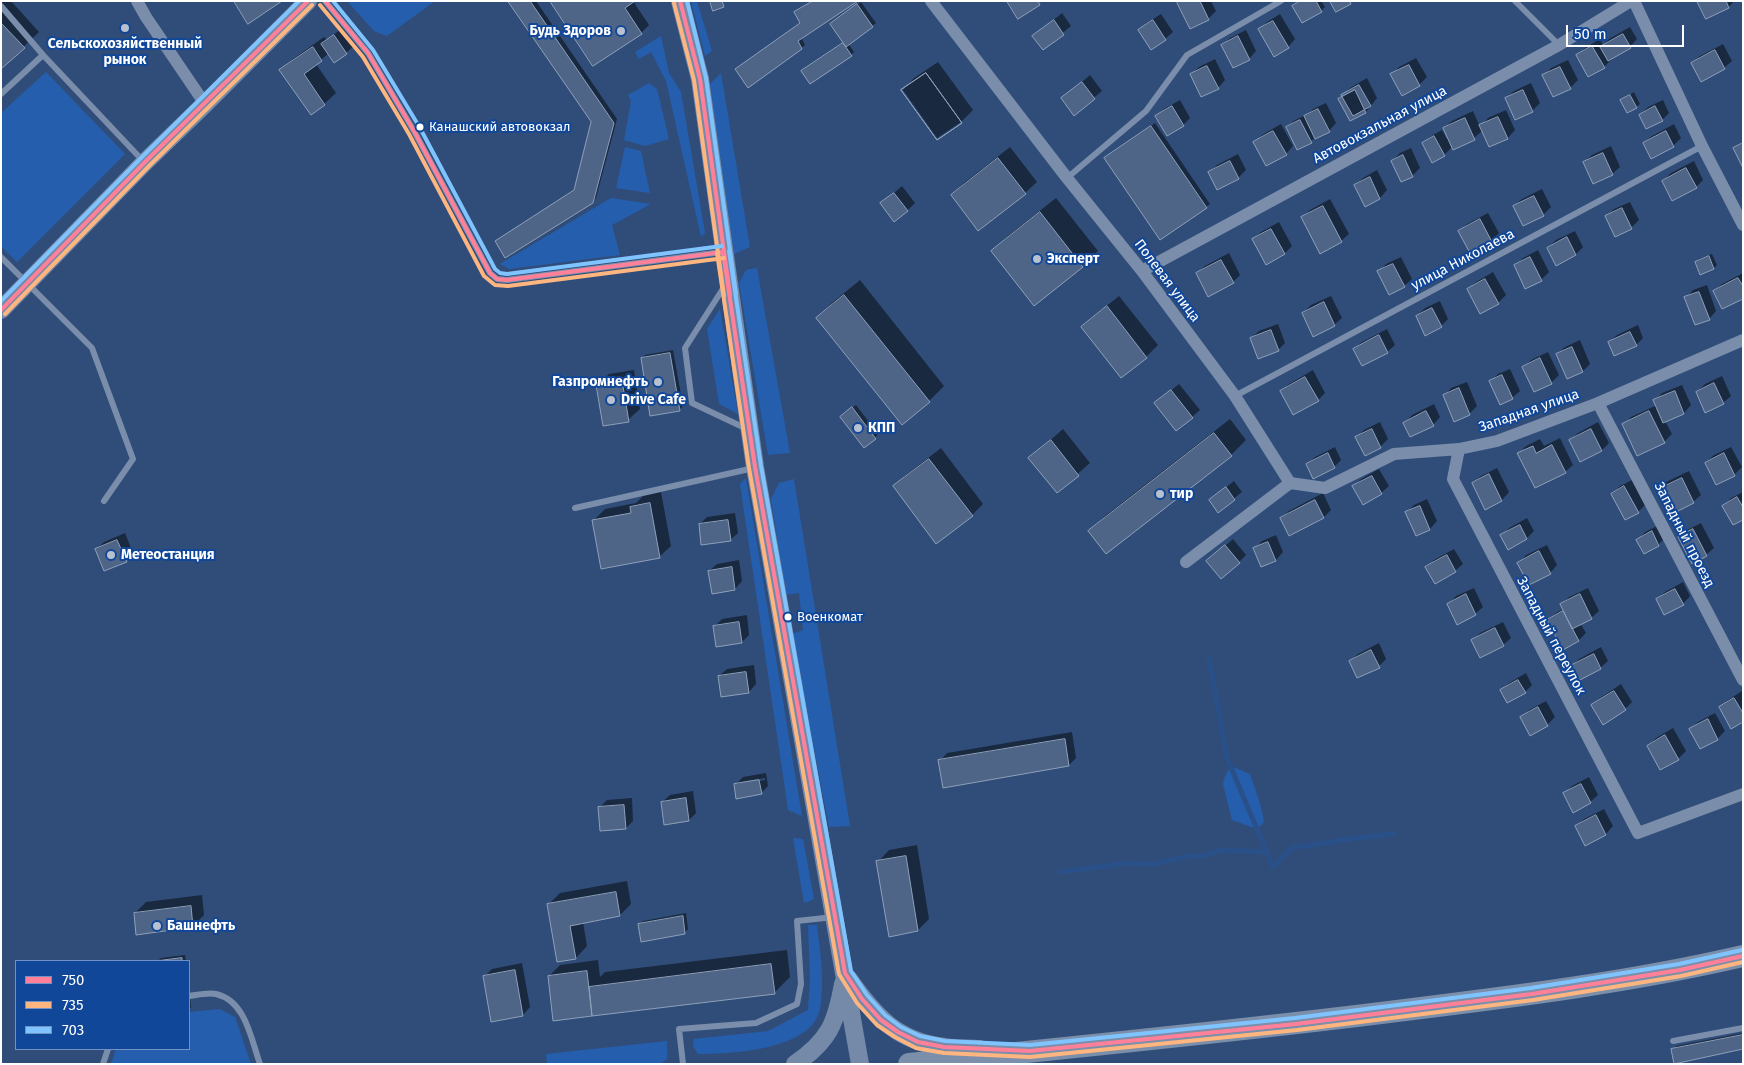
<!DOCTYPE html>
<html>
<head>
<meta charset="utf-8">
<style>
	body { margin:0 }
	#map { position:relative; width:1744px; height:1065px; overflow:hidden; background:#304d79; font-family:"Fira Sans",sans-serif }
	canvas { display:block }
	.frame { position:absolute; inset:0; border:2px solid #fff; pointer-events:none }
	.legend { position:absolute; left:15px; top:960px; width:175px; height:90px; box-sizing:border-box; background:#114798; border:1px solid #7091c1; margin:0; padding:6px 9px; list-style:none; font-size:15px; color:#fff }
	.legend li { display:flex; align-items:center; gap:10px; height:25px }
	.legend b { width:25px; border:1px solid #7091c1 }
	.scale { position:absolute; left:1566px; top:25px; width:118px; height:22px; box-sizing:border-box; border:2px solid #fff; border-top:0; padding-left:6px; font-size:15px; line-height:18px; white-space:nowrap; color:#fff; -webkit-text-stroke:4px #114798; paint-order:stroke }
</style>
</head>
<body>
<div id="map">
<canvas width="1744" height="1065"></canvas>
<div class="frame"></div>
<ul class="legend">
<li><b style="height:6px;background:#ff8098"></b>750</li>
<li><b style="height:6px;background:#ffb580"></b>735</li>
<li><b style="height:6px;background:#80c4ff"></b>703</li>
</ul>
<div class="scale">50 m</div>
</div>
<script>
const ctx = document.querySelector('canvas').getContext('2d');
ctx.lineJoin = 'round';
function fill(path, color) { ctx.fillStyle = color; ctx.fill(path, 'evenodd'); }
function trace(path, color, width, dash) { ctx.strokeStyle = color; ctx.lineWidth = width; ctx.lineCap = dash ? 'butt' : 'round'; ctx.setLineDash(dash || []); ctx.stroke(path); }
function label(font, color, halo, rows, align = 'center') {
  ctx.font = font + ' "Fira Sans",sans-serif'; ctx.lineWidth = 4; ctx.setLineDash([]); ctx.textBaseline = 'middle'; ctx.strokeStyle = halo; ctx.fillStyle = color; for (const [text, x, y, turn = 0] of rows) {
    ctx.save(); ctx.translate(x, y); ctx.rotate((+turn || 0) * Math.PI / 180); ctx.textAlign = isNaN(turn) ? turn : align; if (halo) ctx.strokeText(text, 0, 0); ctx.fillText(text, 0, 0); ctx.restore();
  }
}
fill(new Path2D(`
	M347 1H435L387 36 374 31Z
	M691 1H697L712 51 705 56Z
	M661 36 669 73 681 92 705 233 701 237 666 81 651 52 639 59 635 52Z
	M46 72 125 154 17 262 1 246V113Z
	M721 73 750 247 734 254 710 84Z
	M649 83 657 89 669 139 645 146 624 140 631 101 628 95Z
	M625 147 641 151 650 193 616 188Z
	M611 198 651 204 612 225 620 255 509 269 500 264Z
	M757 268 790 453 768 455 739 283 746 270Z
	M720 309 738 414 719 404 707 329Z
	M746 478 802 816 788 810 740 484Z
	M794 479 850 826 829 827 792 634 803 630 799 593 786 595 771 499 779 483Z
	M1231 766 1250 774C1255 790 1262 806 1264 822L1257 829 1232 820 1223 784 1225 776Z
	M793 838 803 839 814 899 804 903Z
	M808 925H817C820 953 825 981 820 1009 812 1050 731 1054 698 1054L693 1046 694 1039 768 1031 808 1010 810 978Z
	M220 1009 235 1017 251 1064H111L116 1049H189V1012Z
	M667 1041V1059L660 1064H547L546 1054Z`), '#265eae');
fill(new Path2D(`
	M1 1H11L39 32 1 68Z
	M510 1H536L617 119 596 198 593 202 497 241 575 189 592 122Z
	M552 1H633L649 25 641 33 593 65Z
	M812 1H856L801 37 805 45 801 48 740 66 801 22 795 12Z
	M1180 1H1211L1216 11 1208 19Z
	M1300 1H1321L1325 7 1321 11 1294 6Z
	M1698 1H1734L1729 7 1707 18Z
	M861 2 876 23 848 43 854 52 851 55 806 68 844 42 835 21Z
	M1062 13 1071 26 1043 49 1034 36Z
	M1161 14 1173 32 1165 39 1140 30 1147 23Z
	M1280 14 1295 39 1288 47 1259 30 1267 22Z
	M1630 27 1637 39 1630 47 1611 58 1612 59 1604 67 1577 56 1585 48 1600 39 1603 45 1609 39Z
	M342 28 354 46 335 62 329 53 316 64 336 93 324 104 281 70 293 59 324 37 327 40Z
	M1246 30 1256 51 1249 59 1222 45 1230 38Z
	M1723 44 1732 61 1724 68 1692 63 1700 56Z
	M1416 58 1427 77 1419 85 1402 94 1392 75 1399 67Z
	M1215 59 1225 80 1218 88 1191 74 1199 67Z
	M1568 60 1578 80 1570 88 1544 76 1551 68Z
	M938 62 973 110 961 122 937 138 903 90 914 78Z
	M1090 75 1102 91 1074 114 1062 99Z
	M1367 78 1377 98 1366 112 1351 120 1340 99 1350 88Z
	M1531 83 1540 103 1532 111 1516 119 1506 98 1514 91Z
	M1634 92 1640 104 1636 107 1622 100Z
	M1180 100 1190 118 1183 125 1157 116 1164 109Z
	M1663 100 1669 113 1662 120 1640 115 1648 107Z
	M1326 103 1336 123 1329 131 1315 138 1311 141 1287 127 1295 120 1308 114 1313 109Z
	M1506 110 1515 130 1508 138 1490 145 1483 130 1474 138 1453 148V146L1444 155 1423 143 1431 136 1442 130 1447 139 1449 138 1444 128 1452 121 1473 111 1480 127 1488 118Z
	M1155 123 1210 204 1160 239 1106 158Z
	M1281 124 1293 146 1286 154 1255 143 1262 135Z
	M1674 124 1681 138 1673 146 1652 157 1644 143 1652 136Z
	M1611 146 1620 167 1612 174 1584 162 1592 155Z
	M1010 147 1037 182 1025 193 952 195 964 183Z
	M1411 148 1420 168 1412 176 1392 161 1400 153Z
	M1238 154 1246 170 1238 178 1218 188 1210 172 1217 165Z
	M1694 161 1703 180 1696 187 1663 181 1671 173Z
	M1377 170 1387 190 1380 198 1365 205 1355 185 1363 178Z
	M902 186 915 203 907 211 882 203Z
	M1542 189 1551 207 1543 215 1514 206 1522 199Z
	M1056 198 1098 251 1082 266 993 251 1008 236Z
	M1330 199 1349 234 1341 241 1303 217 1310 210Z
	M1630 202 1639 220 1631 228 1607 216 1614 209Z
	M1488 213 1499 233 1491 241 1460 231 1467 224Z
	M1279 222 1292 246 1285 253 1253 240 1261 232Z
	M1575 231 1583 247 1576 254 1548 248 1556 240Z
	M1538 250 1549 272 1541 280 1515 266 1523 258Z
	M1229 253 1240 275 1233 282 1197 273 1205 266Z
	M1712 254 1717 265 1714 268 1696 262 1699 259Z
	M1401 257 1412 279 1404 286 1379 272 1386 264Z
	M1493 272 1506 295 1498 303 1468 289 1476 282Z
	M1743 273V297L1714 291 1722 284Z
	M860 280 944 386 929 401 817 318 833 302Z
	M1707 285 1716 311 1709 319 1686 298 1693 290Z
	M1119 296 1158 345 1146 357 1121 376 1082 327 1094 316Z
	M1331 296 1342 318 1334 325 1303 313 1311 305Z
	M1440 301 1448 319 1441 326 1417 316 1425 308Z
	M1278 324 1285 343 1278 350 1251 338 1259 331Z
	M1638 325 1643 338 1636 345 1609 342 1617 335Z
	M1387 329 1395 345 1387 352 1354 349 1362 342Z
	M1580 340 1590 364 1583 371 1568 378 1557 354 1565 347Z
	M673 350 683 406 679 410 642 358 645 355Z
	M1548 352 1559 375 1551 383 1524 367 1531 360Z
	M1510 369 1520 391 1512 398 1491 381 1498 374Z
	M634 370 640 409 628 420 597 385 609 374Z
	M1313 370 1325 393 1318 400 1281 391 1289 384Z
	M1722 376 1731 396 1723 403 1697 392 1705 384Z
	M1467 382 1477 406 1469 414 1444 396 1451 388Z
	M1179 384 1200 410 1192 417 1156 403Z
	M1682 385 1691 405 1684 413 1665 421 1672 434 1664 442 1624 425 1631 417 1657 405 1655 401 1662 393Z
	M1434 404 1440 417 1433 425 1405 423 1412 415Z
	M856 405 878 434 875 438 845 413Z
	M1230 419 1246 440 1231 455 1089 532 1105 516Z
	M1380 422 1388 439 1380 447 1365 454 1357 437 1364 430Z
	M1598 422 1609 443 1602 450 1581 461 1570 440 1578 433Z
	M1063 429 1090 463 1057 492 1030 458Z
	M1560 438 1573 465 1565 472 1519 453 1526 446 1540 439 1544 446Z
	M1335 447 1341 460 1334 467 1307 464 1315 457Z
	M1731 447 1742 467 1734 475 1706 463 1714 455Z
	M941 448 983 504 972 515 895 486 906 475Z
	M1497 468 1509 492 1502 500 1485 508 1473 483 1481 476Z
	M1379 469 1389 486 1381 493 1354 486 1361 479Z
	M1689 471 1701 495 1693 502 1659 490 1666 482Z
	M1632 480 1645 505 1638 512 1612 494 1620 486Z
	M1234 481 1242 492 1218 511 1210 500Z
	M661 492 671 546 659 557 594 520 605 509 636 503 643 496Z
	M1743 492V518L1724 506 1731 498Z
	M1323 493 1331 510 1324 517 1281 518 1289 511Z
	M1427 499 1437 521 1430 529 1417 534 1407 512 1414 505Z
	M735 513 738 533 730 540 700 524 707 517Z
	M1527 518 1534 531 1527 538 1502 536 1509 528Z
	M1701 523 1714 548 1706 555 1679 538 1687 530Z
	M1659 525 1666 537 1658 545 1638 540 1645 532Z
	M125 533 133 553 126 561 96 549 104 542Z
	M1276 535 1283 552 1276 560 1262 566 1255 549 1262 541Z
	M1233 539 1246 555 1239 562 1208 561Z
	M1547 545 1557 565 1550 573 1519 563 1526 555Z
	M1454 549 1463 564 1455 571 1427 568 1434 560Z
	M739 560 742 581 735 589 709 571 717 564Z
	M1683 582 1690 596 1683 604 1657 599 1665 592Z
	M1474 588 1483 607 1475 614 1449 604 1456 596Z
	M1588 588 1599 611 1591 618 1580 623 1586 633 1579 640 1548 620 1556 613 1563 609 1561 605 1569 597Z
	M747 615 749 635 742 642 714 627 722 619Z
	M1503 622 1511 638 1503 645 1473 640 1480 633Z
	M1379 643 1386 659 1379 666 1350 661 1358 654Z
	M1601 647 1608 661 1600 668 1572 666 1579 659Z
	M754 665 756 684 749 692 719 676 727 669Z
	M1526 673 1532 685 1525 692 1501 690 1509 683Z
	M1621 684 1632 702 1625 709 1592 706 1600 698Z
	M1742 691 1743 692V721L1720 707 1728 700Z
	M1546 701 1555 717 1547 725 1521 718 1529 710Z
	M1715 713 1725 731 1717 739 1700 748 1691 729 1698 722Z
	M1673 728 1686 751 1678 759 1648 746 1656 738Z
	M1072 732 1076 758 1069 765 940 761 947 753Z
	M766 773 768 786 761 793 735 785 743 777ZM765 778V780L742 784V782Z
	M1589 777 1598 795 1590 802 1564 794 1572 786Z
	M693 791 696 813 689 820 662 802 670 795Z
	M632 798 633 821 626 828 599 808 607 800Z
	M1604 809 1613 826 1606 834 1586 844 1576 826 1584 819Z
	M917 845 929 919 918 930 878 862 889 850Z
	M627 881 631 904 620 915 583 922 587 946 576 958 548 905 560 893Z
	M202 895 204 915 193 926 135 913 146 902Z
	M686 913 688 929 685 932 639 924 643 921Z
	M787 950 790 977 774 993 554 1019 549 976 560 965 598 960 600 977 605 972Z
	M185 955 186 961H158L161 958Z
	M522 963 530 1007 523 1015 492 1020 484 977 492 969Z
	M189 987 191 1007 189 1010Z
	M1743 1033V1048L1673 1050 1676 1046Z`), '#0007');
trace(new Path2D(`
	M1209 658 1227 758 1273 867 1293 847C1312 846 1329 842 1348 839 1365 837 1377 837 1394 833
	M1061 872 1126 863 1153 864 1188 856H1202L1221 850 1267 852`), '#2a508a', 5);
const building = new Path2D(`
	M234 1H282L248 24Z
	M508 1H530L614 123 593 203 505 258 495 241 574 190 591 122Z
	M550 1H635L625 8 642 34 593 66Z
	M710 1H722L724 7 713 11Z
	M813 1H858L798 41 802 49 748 88 735 69 800 23 794 12Z
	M1007 1H1038L1040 5 1018 19Z
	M1179 1H1200L1209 20 1190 29 1177 3Z
	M1300 1H1316L1322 12 1302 23 1292 6Z
	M1330 1H1350L1351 4 1336 12Z
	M1697 1H1726L1729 8 1706 19Z
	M857 4 873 27 846 47 830 24Z
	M1054 20 1064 35 1043 50 1032 36Z
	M1153 20 1166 40 1151 50 1138 30Z
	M1273 21 1289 48 1274 57 1258 29Z
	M1 23 25 48 1 69Z
	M1623 34 1631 48 1608 61 1600 47Z
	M334 35 347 54 334 63 321 44Z
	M1238 36 1250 60 1233 68 1221 45Z
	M843 43 852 56 810 84 801 71Z
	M1592 46 1605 68 1588 77 1576 55Z
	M313 47 322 61 304 74 325 105 311 115 279 70Z
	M1715 50 1725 69 1701 82 1691 63Z
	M1409 65 1420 86 1402 96 1390 74Z
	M1207 66 1219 89 1201 97 1190 74Z
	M1560 67 1571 89 1553 97 1542 75Z
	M926 73 962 123 937 140 901 90Z
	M926 73 962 123 937 140 901 90Z
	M1082 82 1095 99 1074 116 1061 98Z
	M1359 85 1371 106 1353 116 1341 95Z
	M1355 90 1366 113 1350 121 1338 99Z
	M1523 90 1533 112 1515 120 1505 98Z
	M1630 95 1637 108 1627 113 1620 100Z
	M1172 106 1184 126 1167 136 1155 116Z
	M1655 106 1663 121 1646 129 1639 115Z
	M1318 109 1330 132 1315 139 1304 116Z
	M1498 117 1508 139 1489 147 1479 125Z
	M1465 118 1475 140 1453 150 1443 128Z
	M1300 120 1312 143 1297 150 1286 127Z
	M1151 126 1207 208 1160 240 1104 158Z
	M1273 131 1287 155 1266 166 1253 142Z
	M1666 131 1674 147 1651 159 1643 143Z
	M1434 136 1445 156 1432 163 1422 143Z
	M1743 143V168L1733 148Z
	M1603 153 1613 175 1593 184 1583 162Z
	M1403 155 1413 177 1401 182 1391 161Z
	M998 158 1026 194 978 231 951 195Z
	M1230 161 1239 179 1217 190 1208 172Z
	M1686 168 1697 188 1672 201 1662 181Z
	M1370 177 1380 199 1365 207 1354 185Z
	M894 193 908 211 894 222 880 203Z
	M1534 196 1544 216 1523 226 1513 206Z
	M1323 206 1342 242 1320 254 1301 217Z
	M1622 208 1632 229 1615 237 1605 216Z
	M1040 212 1083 267 1034 306 991 251Z
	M1480 219 1492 242 1470 253 1458 231Z
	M1271 229 1285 254 1266 265 1252 239Z
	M1567 237 1576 255 1556 266 1547 248Z
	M1709 256 1714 269 1700 275 1695 262Z
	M1530 257 1542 281 1525 289 1514 265Z
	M1221 260 1234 283 1208 297 1196 273Z
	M1393 264 1405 287 1389 295 1377 271Z
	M1738 278 1743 286V299L1722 309 1713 291Z
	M1485 279 1499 304 1480 314 1467 289Z
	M1699 292 1710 320 1695 325 1684 297Z
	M844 295 930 402 902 425 816 318Z
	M1324 302 1335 326 1313 337 1302 313Z
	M1107 306 1147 358 1121 378 1081 327Z
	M1432 308 1442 327 1425 336 1416 316Z
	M1271 330 1279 351 1258 359 1250 338Z
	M1630 332 1637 346 1614 356 1608 342Z
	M1379 335 1388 353 1362 366 1353 349Z
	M1572 347 1583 372 1567 379 1556 354Z
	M670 353 680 411 650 416 641 358Z
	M1540 358 1552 384 1534 392 1522 367Z
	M1502 375 1513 399 1500 405 1489 381Z
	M1305 377 1319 401 1293 415 1280 391Z
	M622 380 629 422 603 426 596 385Z
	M1714 383 1724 404 1705 413 1696 392Z
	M1459 388 1470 415 1454 422 1443 395Z
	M1171 390 1193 418 1176 431 1154 403Z
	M1675 391 1684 414 1663 423 1653 400Z
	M852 407 876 439 864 448 840 417Z
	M1426 411 1434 426 1410 437 1403 423Z
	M1649 411 1665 443 1637 456 1622 424Z
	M1372 429 1381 448 1365 456 1355 437Z
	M1591 429 1602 451 1580 462 1569 440Z
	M1214 433 1232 456 1106 554 1088 531Z
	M1051 440 1079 476 1057 493 1028 458Z
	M1552 445 1566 473 1535 488 1517 453 1533 446 1536 453Z
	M1328 453 1335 468 1313 479 1306 464Z
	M1724 453 1735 476 1716 485 1705 463Z
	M929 459 973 516 936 544 893 486Z
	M1489 474 1502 501 1485 510 1472 483Z
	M1372 476 1382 494 1363 505 1352 486Z
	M1682 478 1694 503 1670 515 1657 490Z
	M1624 486 1639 513 1625 520 1611 494Z
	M1226 487 1235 500 1218 513 1209 500Z
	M1737 497 1743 507V520L1733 525 1722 506Z
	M1315 500 1324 518 1289 536 1280 518Z
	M650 503 660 558 601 569 592 520 631 513 630 507Z
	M1420 506 1430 530 1416 536 1405 512Z
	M728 520 731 541 701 545 699 524Z
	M1520 525 1527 539 1508 550 1500 535Z
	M1693 529 1707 556 1692 564 1678 537Z
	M1652 531 1659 546 1644 554 1636 540Z
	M117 540 127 562 104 571 95 549Z
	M1268 542 1276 561 1261 567 1253 548Z
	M1225 545 1240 563 1221 579 1206 561Z
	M1539 551 1551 574 1529 585 1517 563Z
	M1447 555 1456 572 1435 584 1425 567Z
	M732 567 735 590 712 594 708 571Z
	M1675 589 1684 605 1664 615 1656 599Z
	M1466 594 1476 615 1457 625 1447 604Z
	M1580 594 1592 619 1572 629 1560 604Z
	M1563 611 1579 641 1563 650 1547 620Z
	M739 622 742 643 716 647 713 626Z
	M1495 628 1504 646 1480 658 1471 640Z
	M1371 650 1380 668 1357 678 1349 661Z
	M1594 654 1601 669 1578 681 1570 666Z
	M746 672 749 693 721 697 718 676Z
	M1518 680 1526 693 1507 703 1500 690Z
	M1614 691 1626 710 1603 725 1591 705Z
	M1734 698 1743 713V722L1731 729 1719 707Z
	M1538 707 1548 726 1530 736 1520 717Z
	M1708 719 1718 740 1700 749 1689 729Z
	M1665 735 1679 760 1660 770 1647 746Z
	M1065 739 1069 766 943 788 938 760Z
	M759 780 762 794 736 799 734 784Z
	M1581 784 1591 803 1573 813 1563 793Z
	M686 798 689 821 664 825 661 802Z
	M624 805 626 829 600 831 598 807Z
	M1596 815 1606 835 1585 846 1575 826Z
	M906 856 918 931 889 937 876 861Z
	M616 892 620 916 570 926 576 959 557 962 547 904Z
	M191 906 193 927 136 935 134 913Z
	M683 916 685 934 641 942 638 924Z
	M182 958V961H156Z
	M771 964 775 994 592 1016 589 987Z
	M515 970 523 1016 491 1022 483 976Z
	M587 971 592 1016 553 1021 548 976Z
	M1743 1035V1049L1674 1064 1671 1049Z`);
fill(building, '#4e6588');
trace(building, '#8ea0b9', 1);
trace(new Path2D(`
	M325 1 368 53 414 131 490 273 497 279 507 280 722 252
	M1515 1 1559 45
	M1 6 43 55 144 162
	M1 94 43 55
	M1067 178 1146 111 1187 55 1281 1
	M1 257 92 348 133 459 104 501
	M726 284 685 348 692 403 747 429
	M1235 396 1702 146
	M575 508 754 468
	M189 996C197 995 208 992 216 994 246 1001 251 1039 260 1064
	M1673 1041 1743 1028
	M103 1064 108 1049
	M683 1064 679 1029 756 1023 797 1004 801 984 797 921 834 917`), '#7a8eab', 6);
trace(new Path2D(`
	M137 1 146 17 205 104
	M931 1 1067 178 1142 271 1235 396 1290 483 1186 562
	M1634 1 1702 146 1743 225
	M1142 271 1559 45 1631 1
	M1598 403 1743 680
	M1459 449 1453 479 1638 833 1743 794
	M1290 483 1325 488 1394 454 1459 449 1497 441 1598 403 1743 340`), '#7a8eab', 12);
trace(new Path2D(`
	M680 1 700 79 755 467 860 1064
	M1 310 145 162 205 104 308 1
	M848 978C874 1015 897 1042 945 1047 956 1049 968 1048 980 1049
	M795 1064C829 1041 836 1023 843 984`), '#7589a8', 18);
trace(new Path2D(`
	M909 1064C1074 1047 1240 1031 1405 1010 1518 996 1631 982 1743 956`), '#7b8eaa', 22);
trace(new Path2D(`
	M325 1 368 53 414 131 490 273 497 279 507 280 723 252
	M680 1 700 79 730 295
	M723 252 755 467 845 973 862 999 881 1020 898 1032 918 1042 944 1047 1030 1051 1296 1024 1532 994 1680 970 1743 956
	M1 310 145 162 308 1`), '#ff8098', 4);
trace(new Path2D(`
	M674 3 694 80 724 296
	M320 5 363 57 409 134 484 276 495 285 508 286 724 258
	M717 253 749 468 839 974 857 1003 877 1025 895 1037 916 1048 944 1053 1030 1057 1297 1030 1533 1000 1681 976 1743 962
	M5 314 149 166 312 5`), '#ffb580', 4);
trace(new Path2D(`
	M333 1 373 50 420 128 495 269 500 273 507 274 722 246
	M687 1 706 78 736 294
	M729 251 761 466 851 971 867 995 885 1015 901 1027 920 1036 945 1041 1030 1045 1295 1018 1531 988 1679 964 1742 950
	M1 301 141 158 299 1`), '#80c4ff', 4);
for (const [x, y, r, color] of [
	[125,28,5,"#b7c1d0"],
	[621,31,5,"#b7c1d0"],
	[420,127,4.5,"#fff"],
	[1037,259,5,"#b7c1d0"],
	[658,382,5,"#b7c1d0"],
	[611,400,5,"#b7c1d0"],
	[858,428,5,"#b7c1d0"],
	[1160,494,5,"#b7c1d0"],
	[111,555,5,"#b7c1d0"],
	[788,617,4.5,"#fff"],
	[157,926,5,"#b7c1d0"]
]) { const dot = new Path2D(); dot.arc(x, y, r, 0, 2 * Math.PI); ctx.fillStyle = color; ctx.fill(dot); trace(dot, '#114798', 2); }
label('13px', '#fff', '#114798', [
	["Канашский автовокзал",429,127],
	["Военкомат",797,617]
], 'left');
label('bold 14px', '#fff', '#114798', [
	["Будь Здоров",611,31,"right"],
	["Сельскохозяйственный",125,44,"center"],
	["рынок",125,60,"center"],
	["Эксперт",1047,259],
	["Газпромнефть",648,382,"right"],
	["Drive Cafe",621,400],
	["КПП",868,428],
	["тир",1170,494],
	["Метеостанция",121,555],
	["Башнефть",167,926]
], 'left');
label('14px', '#fff', '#114798', [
	["Автовокзальная улица",1380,125,-28],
	["улица Николаева",1463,260,-28],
	["Полевая улица",1167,281,53],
	["Западная улица",1529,411,-19],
	["Западный проезд",1684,535,63],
	["Западный переулок",1551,636,62]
]);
</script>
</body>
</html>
